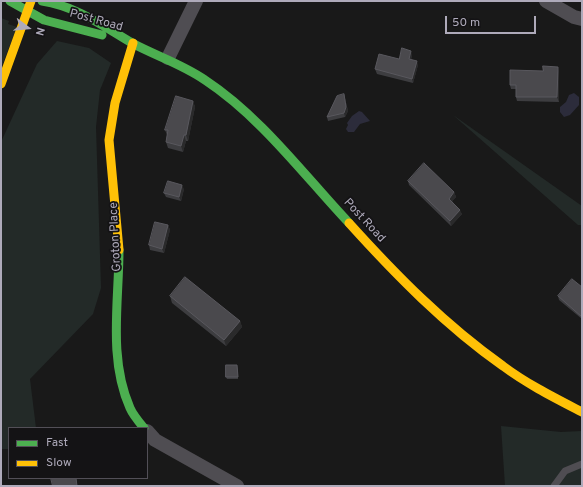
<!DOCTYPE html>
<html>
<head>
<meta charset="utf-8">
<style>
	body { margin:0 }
	#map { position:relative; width:583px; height:487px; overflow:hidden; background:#191919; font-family:Overpass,sans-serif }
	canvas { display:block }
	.frame { position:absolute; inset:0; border:2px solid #aeaaba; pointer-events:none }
	.legend { position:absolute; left:8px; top:427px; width:140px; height:52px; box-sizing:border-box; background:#141315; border:1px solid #524f57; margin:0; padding:5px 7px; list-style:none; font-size:12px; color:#aeaaba }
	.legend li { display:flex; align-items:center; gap:8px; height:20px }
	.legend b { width:20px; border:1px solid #524f57 }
	.north { position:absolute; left:8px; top:8px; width:40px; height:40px; -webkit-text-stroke:3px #141315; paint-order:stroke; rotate:106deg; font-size:11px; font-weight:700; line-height:16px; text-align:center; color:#aeaaba }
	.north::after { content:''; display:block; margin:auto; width:14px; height:18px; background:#aeaaba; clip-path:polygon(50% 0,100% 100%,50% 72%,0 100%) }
	.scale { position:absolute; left:445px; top:16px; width:91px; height:18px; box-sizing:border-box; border:2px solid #aeaaba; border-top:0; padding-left:5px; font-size:12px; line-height:14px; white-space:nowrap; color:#aeaaba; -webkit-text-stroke:3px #141315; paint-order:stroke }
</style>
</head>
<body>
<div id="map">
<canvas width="583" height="487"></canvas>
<div class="frame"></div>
<ul class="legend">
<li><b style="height:5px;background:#4caf50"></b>Fast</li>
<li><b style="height:5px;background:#ffc107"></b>Slow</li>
</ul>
<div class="north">N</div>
<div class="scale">50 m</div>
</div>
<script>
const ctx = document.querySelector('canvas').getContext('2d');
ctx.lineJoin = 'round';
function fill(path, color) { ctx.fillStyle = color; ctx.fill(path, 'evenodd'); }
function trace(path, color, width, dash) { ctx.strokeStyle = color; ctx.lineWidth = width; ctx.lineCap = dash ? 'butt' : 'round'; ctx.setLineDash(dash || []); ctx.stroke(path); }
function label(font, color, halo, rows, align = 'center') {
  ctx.font = font + ' Overpass,sans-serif'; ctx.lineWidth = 3.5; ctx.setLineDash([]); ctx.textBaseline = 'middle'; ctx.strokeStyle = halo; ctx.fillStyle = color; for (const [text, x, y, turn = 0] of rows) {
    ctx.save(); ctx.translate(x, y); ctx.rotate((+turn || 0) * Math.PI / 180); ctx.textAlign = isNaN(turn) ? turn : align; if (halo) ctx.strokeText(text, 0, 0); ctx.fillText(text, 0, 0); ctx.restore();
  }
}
fill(new Path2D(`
	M1 18 9 21 8 24 17 27 1 68Z
	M57 41 89 48 111 63 100 90 96 127 101 288 93 314 30 379 36 428H9V449H1V142L37 64Z
	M453 115 582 206V225H578Z
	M501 426 561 432 582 431V486H505Z`), '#232a28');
fill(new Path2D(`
	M574 93 579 97V105L570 115 564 117 560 112V107L566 102 569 95Z
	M359 111 362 112 370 121 360 124 354 132H348L346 129 348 125 347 123 352 116Z`), '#2c2c3b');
trace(new Path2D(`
	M554 486 565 471 582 464`), '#4f4d52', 7);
trace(new Path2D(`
	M546 1 574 17 582 19
	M168 58 196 1
	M147 431 155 440 237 486`), '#4f4d52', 14);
trace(new Path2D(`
	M10 1 44 20 102 35
	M42 1C76 6 103 26 132 43 156 56 182 64 205 80 261 117 303 174 349 223
	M119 250C119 302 108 358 130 408 133 415 139 422 144 428`), '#4caf50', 9);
trace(new Path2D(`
	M1 84 31 1
	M349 223C396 275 445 325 503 366 527 384 555 398 582 412
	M119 250 109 140 115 103 133 43`), '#ffc107', 9);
fill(new Path2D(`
	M412 55 411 60 418 65 413 83 377 74 375 69 399 59Z
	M559 71V102L517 101 516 97V89H511L510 85Z
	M344 94 348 111 345 117 328 121 327 117Z
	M193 101 195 107 188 141H186L183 152 168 148 166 142 167 135 165 130Z
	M408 181 454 192 456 197 452 201 462 214 451 226 409 185Z
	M184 189 181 201 166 197 164 193Z
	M168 225 170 230 164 253 150 250 149 245Z
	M582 287V319L559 300 558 296Z
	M170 296 240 321 242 327 226 346 172 303Z
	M238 367V379H227L226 377Z`), '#3d3d40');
fill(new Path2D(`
	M411 51 412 55 410 63 409 59Z
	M417 61 418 65 413 83 412 79Z
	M558 67 559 71V102L557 97Z
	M344 94 348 111 345 117 344 113Z
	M193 101 195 107 188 141 186 135Z
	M184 135 186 141 183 152 181 146Z
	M182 185 184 189 181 201 179 197Z
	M454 192 456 197 450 203 449 199Z
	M460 210 462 214 451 226 450 221Z
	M168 225 170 230 164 253 162 249Z
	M240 321 242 327 226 346 224 340Z
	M237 365 238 367V379V377Z`), '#2a2a2b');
const building = new Path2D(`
	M402 48 411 51 409 59 417 61 412 79 375 69 379 54 399 59Z
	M543 66 558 67 557 97H516V85H510V70L543 71Z
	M344 94 346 107 344 113 327 117 337 96Z
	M176 96 193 101 186 135H184L181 146 166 142 168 130H165Z
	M424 163 454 192 449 199 460 210 450 221 408 181Z
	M168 181 182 185 179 197 164 193Z
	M155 222 168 225 162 249 149 245Z
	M185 277 240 321 224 340 170 296Z
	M572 279 582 287V317L558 296Z
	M226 365H237L238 377H226Z
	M51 478H76L77 486H53Z`);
fill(building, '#4a494d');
trace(building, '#59585e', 1);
label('12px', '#aeaaba', '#141315', [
	["Post Road",96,21,15],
	["Post Road",364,221,47],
	["Groton Place",116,237,-93]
]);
</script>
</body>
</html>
